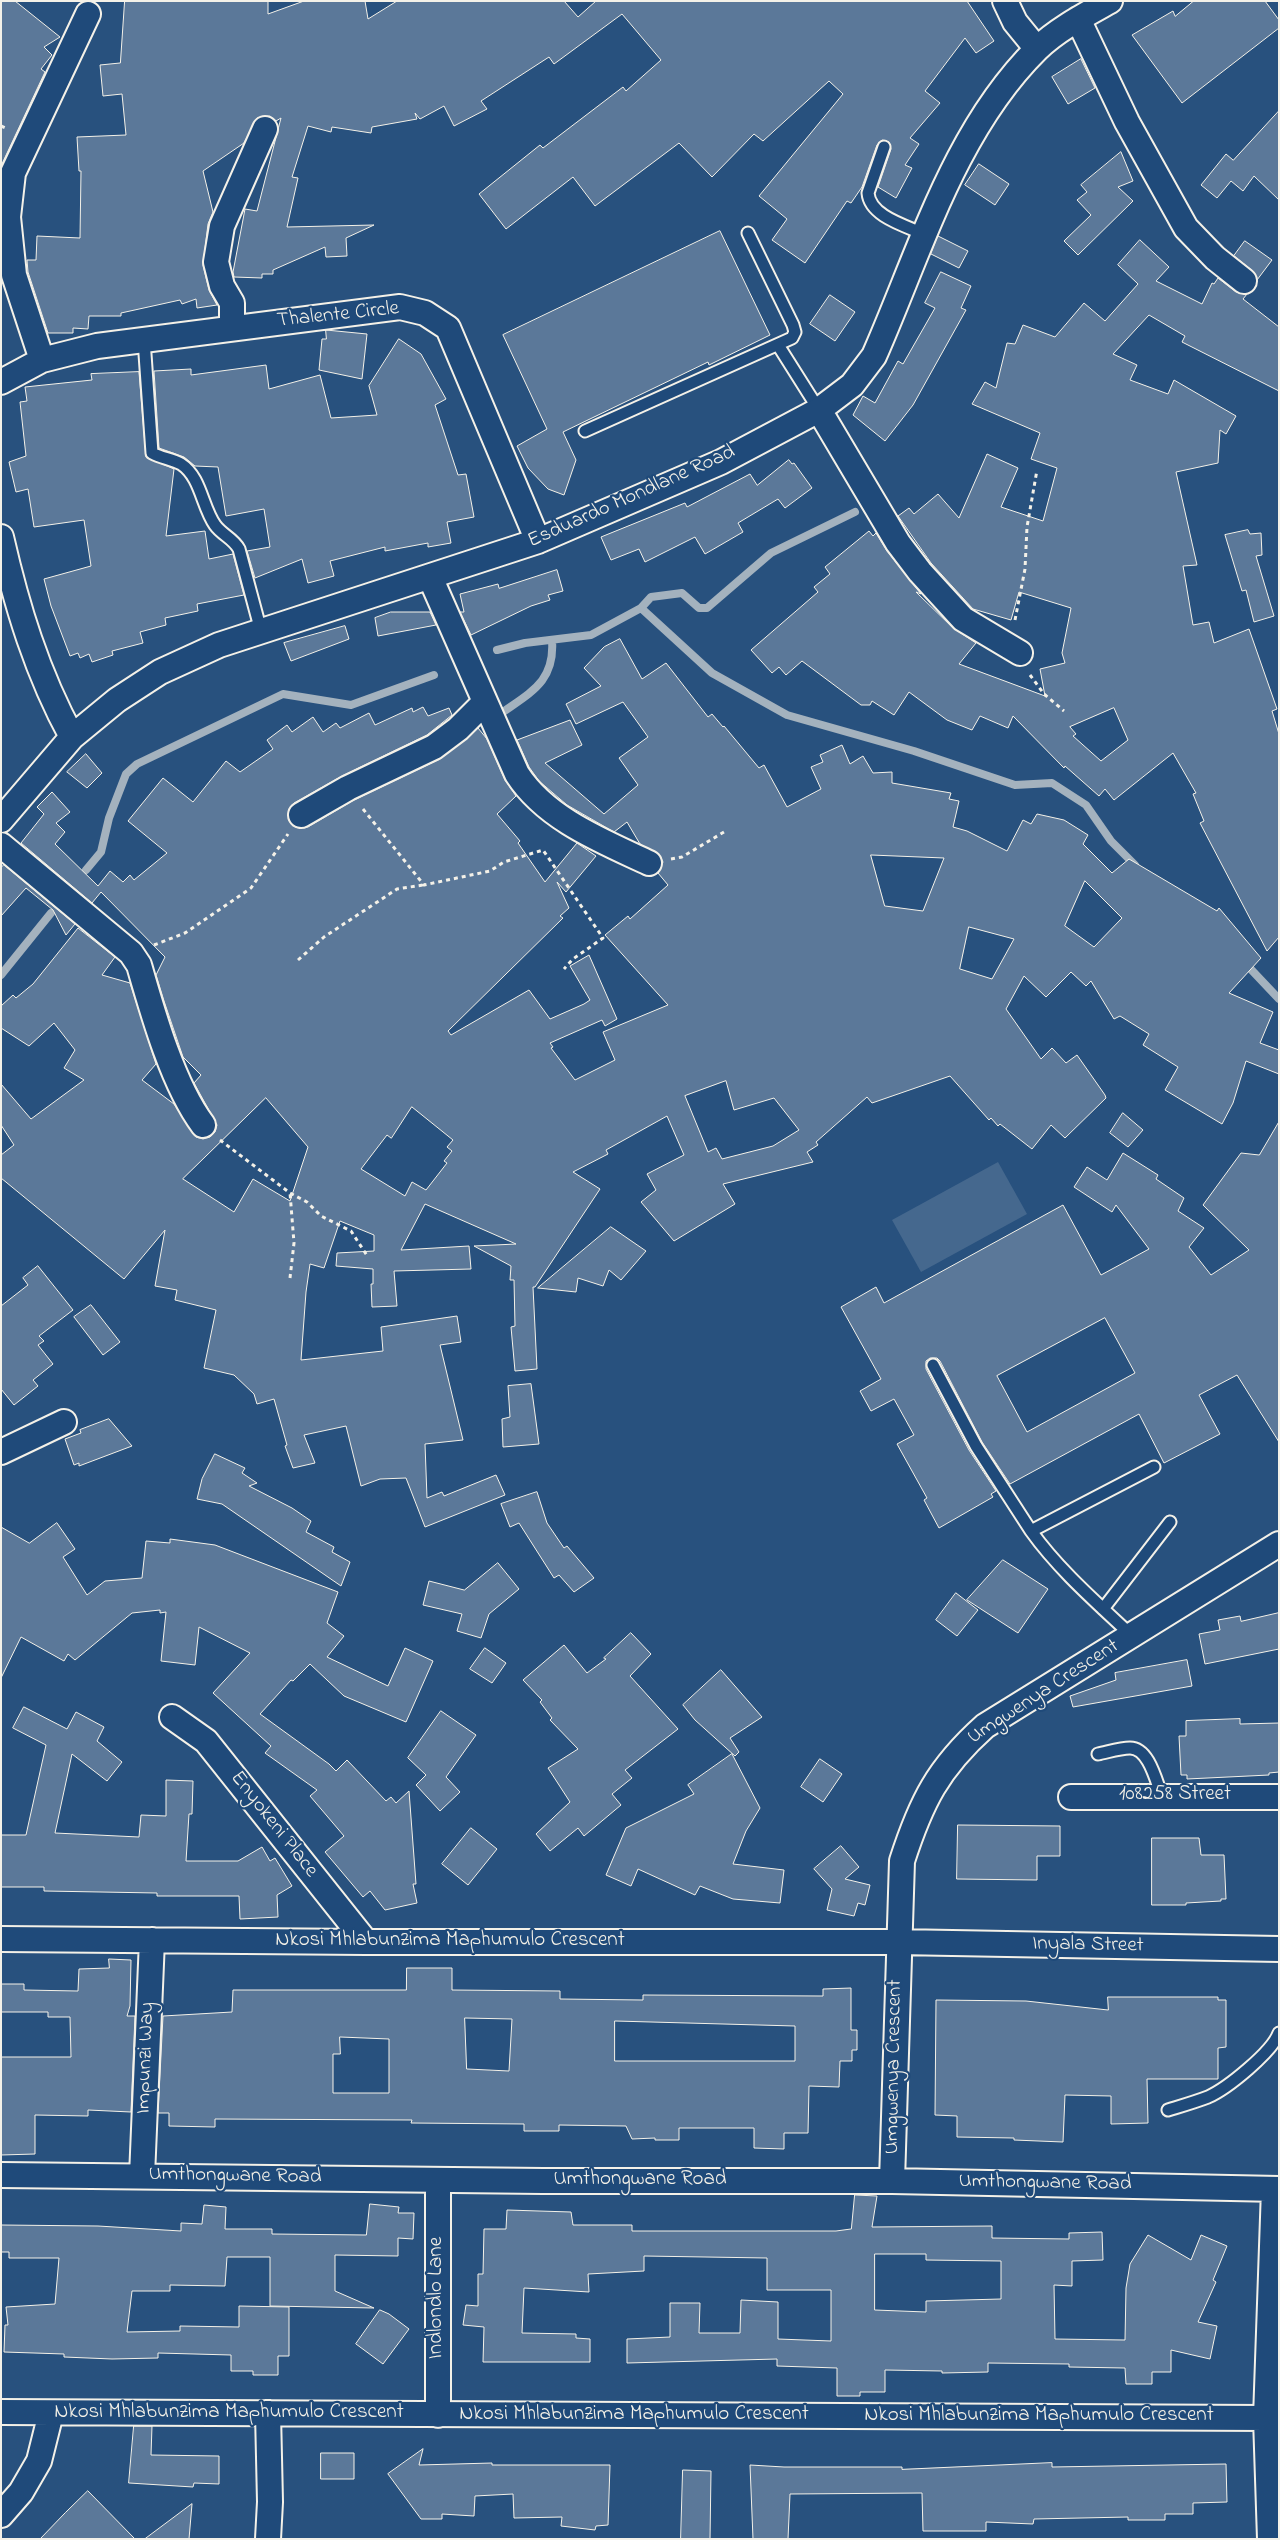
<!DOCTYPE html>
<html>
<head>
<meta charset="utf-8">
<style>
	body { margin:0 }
	#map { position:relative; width:1280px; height:2540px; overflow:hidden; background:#28517e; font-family:"Indie Flower",sans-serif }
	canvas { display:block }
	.frame { position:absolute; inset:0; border:2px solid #f4f1e8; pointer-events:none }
</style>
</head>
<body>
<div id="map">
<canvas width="1280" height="2540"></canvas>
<div class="frame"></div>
</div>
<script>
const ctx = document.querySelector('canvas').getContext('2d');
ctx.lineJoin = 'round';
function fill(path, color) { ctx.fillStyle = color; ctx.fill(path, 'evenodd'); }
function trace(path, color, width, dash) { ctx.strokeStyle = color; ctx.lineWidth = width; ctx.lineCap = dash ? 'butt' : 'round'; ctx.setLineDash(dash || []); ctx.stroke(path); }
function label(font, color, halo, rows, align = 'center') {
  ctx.font = font + ' "Indie Flower",sans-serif'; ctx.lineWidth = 4.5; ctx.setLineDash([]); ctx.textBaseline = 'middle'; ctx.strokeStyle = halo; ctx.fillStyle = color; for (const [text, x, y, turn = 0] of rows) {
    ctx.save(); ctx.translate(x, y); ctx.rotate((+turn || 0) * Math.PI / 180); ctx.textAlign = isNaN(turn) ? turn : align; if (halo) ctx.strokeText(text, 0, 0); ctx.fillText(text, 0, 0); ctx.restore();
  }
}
fill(new Path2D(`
	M998 1162 1027 1214 921 1272 892 1220Z`), '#45688e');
trace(new Path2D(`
	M641 608 712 673 787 715 914 751 1015 785 1052 783 1086 805 1111 841 1135 865
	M497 650 525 643 591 635 641 608 651 597 682 593 699 608H707L771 553 855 512
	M503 712C533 691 555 680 552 640
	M86 870 101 852 109 818 126 774 137 764 283 694 351 705 434 675
	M1244 962 1279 999
	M1 975 51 913`), '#a4b2be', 8);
const building = new Path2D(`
	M1 1H15L60 37 44 47 52 55 41 69 45 72 1 166Z
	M125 1H268V14L304 1H365L368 19 397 1H564L578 17 596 1H967L994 41 976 53 965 38 925 91 940 103 910 138 919 144 905 165 912 168 896 198 878 187 891 149 889 142 882 140 877 145 862 187 851 203 847 201 805 263 772 240 787 219 759 196 843 94 829 81 763 141 754 134 712 177 679 143 595 206 573 177 506 229 479 194 540 145 543 148 623 87 626 91 661 60 622 14 554 64 549 57 481 101 487 109 454 126 444 106 420 119 415 113 417 119 372 127 371 133 332 127 331 132 308 126 292 177 298 178 287 227 374 225 346 238 347 256 326 257 325 247 273 270V274H262V278L234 277 233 272 245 209 257 211 281 118 276 121 270 116 257 118 244 143 203 171 213 212 208 224 203 265 209 290 217 305 197 308 196 299 182 304 180 300 121 313V316H89L88 329 73 328V333H48L28 272 27 260H36L37 236 80 238 81 171H79L77 137 126 135 122 94 103 96 100 65 120 63Z
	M1194 1H1265L1279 20V28L1182 103 1132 35 1173 11 1175 16Z
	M1081 59 1095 88 1068 104 1052 77Z
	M1279 111V200L1254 176 1243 191 1231 181 1217 198 1201 185 1226 154 1233 160Z
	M1121 152 1133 181 1118 187 1133 201 1078 255 1064 241 1091 215 1077 200 1087 192 1081 185Z
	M979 164 1009 184 995 205 965 185Z
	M720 231 770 335 709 365 708 362 563 432 576 460 564 495 548 489 528 468 517 446 547 429 503 335Z
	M938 236 968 251 959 268 931 254Z
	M1140 240 1169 267 1156 281 1202 304 1212 283 1214 284 1218 278 1236 292 1247 294 1243 299 1279 327V391L1182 342 1185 336 1149 315 1113 354 1137 365 1130 380 1168 394 1174 380 1236 416 1226 434 1220 430 1218 463 1176 472 1197 565 1183 566 1193 625 1209 622 1214 643 1249 629 1277 709 1272 711 1279 734V937L1267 951 1200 823 1204 821 1193 794 1196 793 1173 753 1114 800 1105 789 1099 796 1065 766 1064 768 1013 716 1008 728 980 716 972 730 947 720 909 692 894 715 872 701 870 705H861L802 661 786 675 779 667 772 673 751 650 818 592 814 587 830 574 825 567 869 531 873 536 876 533 887 551 921 594 916 592 953 628 976 643 959 664 1045 696 1040 669 1065 663 1062 653 1071 608 1019 592 1011 620 973 609 931 563 898 516 909 508 914 514 938 494 959 518 987 454 1018 468 1001 507 1043 521 1057 468 1031 459 1040 433 972 404 985 382 996 388 1007 343 1015 344 1023 325 1055 337 1084 303 1105 321 1138 284 1118 265ZM1114 708 1128 740 1101 761 1073 736 1076 734 1070 727Z
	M1245 241 1272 260 1257 280 1253 271 1234 256Z
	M941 272 971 286 961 308 966 310 913 405 885 441 853 415 863 396 875 403 898 361 903 364 935 308 925 303Z
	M830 295 855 312 835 341 810 324Z
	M326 330 367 334 362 379 319 370 322 339H326Z
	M399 339 421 354 446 399 435 405 458 475 466 474 474 517 447 522 451 543 428 547V543L385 551V547L330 561 334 576 308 583 302 559 255 578 247 551 270 547 264 509 226 516 218 467 195 466 184 457 159 448 154 371 191 369V375L266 365 269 389 320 375 331 418 377 415 369 386Z
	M139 372 146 457 174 469 166 536 205 531 209 559 233 554 244 595 197 604 198 611 165 618 166 625 140 632 143 643 112 651 113 655 92 662 89 654 80 658 78 653 70 656 51 606 44 579 91 566 84 520 34 527 28 489 16 492 9 462 26 456 20 402 27 401 25 387 92 380 91 374Z
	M789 460 792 464 794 463 812 488 785 508 778 499 738 523 743 532 705 554 695 537 645 562 639 549 611 560 601 537 685 503 687 507 750 474 757 485Z
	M1248 530 1250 534 1261 533 1262 555 1256 556 1274 616 1254 622 1246 590 1242 591 1225 535Z
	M557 570 563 591 548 595 550 600 531 606 471 635 460 612H464L460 594 498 584 499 588Z
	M391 612H430L436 625 378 636 375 618Z
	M345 626 349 639 291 661 284 643Z
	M620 639 642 679 666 663 708 717 712 714 723 727 724 726 759 768 764 765 787 807 821 789 811 767 823 762 820 755 842 745 850 764 863 756 873 773 892 772V783L951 793 949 799 959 801 953 827 967 831 1007 851 1023 820 1031 824 1037 814 1064 820 1088 835 1083 844 1112 873 1129 859 1217 911 1219 908 1261 958 1229 993 1273 1012 1260 1043 1279 1050V1074L1246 1061 1233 1103 1222 1124 1165 1090 1178 1067 1143 1045 1149 1034 1120 1016 1114 1019 1091 981 1086 986 1071 972 1046 997 1024 976 1006 1009 1041 1059 1052 1048 1066 1063 1077 1055 1105 1095 1106 1098 1065 1138 1051 1125 1032 1149 1000 1124 998 1126 991 1118 989 1120 950 1076 872 1103 867 1097 816 1142 818 1145 807 1152 813 1162 723 1184 735 1204 674 1241 641 1202 656 1190 647 1174 684 1155 667 1116 606 1150 608 1154 573 1172 600 1189 535 1287H533L537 1369 515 1371 511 1327 515 1326 514 1280H510L511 1266 474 1246 516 1244 425 1204 401 1250 469 1246 471 1269 394 1271 397 1306 372 1307 371 1284H373V1269L336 1266 337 1253 374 1251V1235L340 1221 324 1268 310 1264 306 1292 301 1360 383 1351 381 1327 457 1316 461 1342 440 1345 463 1440 425 1444 427 1498 442 1492 444 1496 496 1475 505 1495 425 1527 406 1478 380 1479 361 1486 346 1426 304 1435 315 1463 293 1468 285 1446 287 1445 274 1399 257 1404 254 1394 234 1375 204 1368 216 1310 175 1300 177 1290 155 1286 165 1230 124 1279 1 1178V1155L14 1145 1 1125V1084L31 1119 84 1080 64 1068 75 1050 54 1023 29 1046 1 1028V1006L13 995 16 998 33 984 78 928 115 957 102 975 130 983 156 1064 142 1080 174 1104 196 1137 203 1139 210 1137 215 1132 217 1125 194 1083 201 1075 183 1057 164 1001 156 975 165 957 101 892 92 903 21 843 44 814 37 807 52 792 70 812 56 823 65 832 55 844 98 886 110 871 123 882 130 875 134 880 167 853 128 821 163 778 193 802 226 761 240 772 273 749 267 740 287 725 292 732 313 717 323 732 336 723 340 728 369 713 375 725 412 708 413 712 423 707 428 716 449 708 452 715 427 735 342 776 294 803 289 809V821L295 827H308L354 800 440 759 478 728 487 739 505 780 516 796 497 814 520 841 518 843 545 882 577 843 596 856 566 892 557 882 569 908 560 916 563 918 448 1031 451 1035 529 990 550 1019 584 1004 590 1000 570 966 589 955 617 1019 605 1026 602 1020 550 1043 553 1047 551 1048 575 1080 615 1060 603 1032 668 1005 605 935 628 916 630 919 668 885 658 873 663 862 660 856 640 844 627 822 614 832 567 805 539 781 529 767 517 740 570 720 582 745 545 763 604 814 638 785 619 758 648 737 623 702 576 724 566 704 601 686 584 668 604 647ZM871 855 944 858 923 911 885 906ZM1085 881 1122 918 1094 947 1065 926ZM969 927 1014 939 992 979 960 969ZM726 1081 734 1110 774 1098 799 1130 773 1146 722 1159 716 1148 708 1152 685 1096ZM266 1098 308 1147 290 1201 253 1179 234 1212 183 1179ZM412 1107 453 1140 447 1147 452 1151 444 1161 447 1163 426 1190 412 1182 405 1196 361 1169 387 1135 391 1138Z
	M86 754 102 773 87 788 67 772Z
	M4 865 75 924 66 935 53 910 26 888 1 916V868Z
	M1123 1113 1143 1130 1128 1147 1110 1133Z
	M1279 1122V1442L1237 1375 1199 1395 1220 1434 1164 1463 1139 1414 1010 1484 982 1442 940 1361 937 1358H930L926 1361V1369L969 1450 996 1491 991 1494 993 1497 939 1528 924 1500 927 1498 897 1444 914 1435 894 1399 871 1411 860 1391 881 1379 841 1307 876 1287 884 1303 1063 1205 1101 1275 1149 1249 1116 1205 1112 1212 1074 1187 1087 1167 1107 1180 1123 1153 1158 1175 1156 1179 1184 1198 1178 1211 1204 1228 1189 1247 1211 1275 1249 1250 1203 1205 1241 1153 1259 1155ZM1105 1318 1135 1373 1027 1432 997 1376Z
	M611 1227 646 1251 621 1280 609 1270 603 1286 578 1278 576 1292 538 1288Z
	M38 1266 73 1310 39 1336 44 1341 38 1345 53 1364 33 1380 38 1386 14 1405 1 1389V1306L28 1285 23 1278Z
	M91 1305 120 1342 103 1355 74 1317Z
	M531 1384 539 1444 503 1447 502 1419 510 1417 508 1386Z
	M109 1419 132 1446 79 1466V1463L74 1465 65 1439 81 1433 80 1430Z
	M215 1454 245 1468 242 1473 257 1483 249 1486 292 1508 311 1521 306 1532 334 1547 332 1552 350 1562 341 1586 222 1504 197 1499 202 1479Z
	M537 1492 547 1523 564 1548 567 1546 594 1578 574 1592 559 1575 554 1578 519 1523 510 1527 501 1504Z
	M57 1523 75 1549 63 1557 87 1595 105 1581 142 1578 146 1541 170 1543V1539L215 1545 338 1592 327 1623 344 1636 327 1657 388 1686 405 1648 433 1661 406 1722 344 1696 310 1664 293 1681 291 1680 260 1714 329 1764 336 1771 347 1760 386 1801 391 1797 396 1803 409 1791 416 1884H413L417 1903 385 1910 370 1891 363 1897 325 1852 344 1836 310 1796 317 1790 265 1753 271 1746 213 1693 250 1653 199 1627 195 1665 161 1661 166 1612 160 1613V1610L132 1613 75 1660 68 1654 64 1661 21 1637 1 1678V1527L29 1543Z
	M1003 1560 1048 1589 1018 1633 967 1600Z
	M498 1563 519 1589 489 1614 481 1638 457 1631 462 1614 423 1605 429 1581 464 1590Z
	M956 1593 978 1610 957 1636 936 1620Z
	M1279 1613V1649L1205 1664 1199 1634 1220 1630 1218 1620 1240 1616 1241 1621Z
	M631 1633 651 1654 630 1676 678 1729 625 1770 632 1778 612 1794 621 1805 584 1836 578 1828 550 1851 536 1834 570 1802 548 1768 578 1749 550 1720 552 1718 540 1702 542 1700 523 1680 564 1645 587 1673 606 1659 604 1658Z
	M485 1648 506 1663 492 1683 470 1669Z
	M1187 1660 1192 1686 1073 1707 1070 1696 1116 1680 1115 1673Z
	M721 1670 762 1717 730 1738 739 1752 735 1756 695 1720 683 1705Z
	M24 1707 67 1729 76 1712 104 1727 97 1741 122 1762 107 1781 72 1754 55 1833 139 1837 141 1815 166 1816V1780L193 1781 192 1814H189L186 1861H238L262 1847 270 1861 275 1858 292 1886 277 1895 278 1917 240 1919 239 1896H157V1893L44 1891V1887H1V1835H26L46 1745 13 1728Z
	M441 1711 476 1735 446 1777 460 1792 440 1811 416 1785 426 1775 408 1758Z
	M1240 1719V1724L1279 1723V1772L1269 1773V1775L1187 1779V1775H1181L1179 1736H1186V1721Z
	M732 1754 760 1808 746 1831 733 1864 784 1870 780 1903 733 1899 700 1886 695 1895 638 1869 631 1886 606 1875 626 1828 694 1794 688 1785Z
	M820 1759 842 1774 823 1802 801 1787Z
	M958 1825 1060 1826V1856H1037V1880L957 1879Z
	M471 1828 497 1849 468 1885 442 1864Z
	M1152 1838H1199L1201 1855H1224L1226 1899H1221V1901L1186 1903V1905H1152Z
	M841 1846 859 1867 845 1879 870 1885 865 1905 858 1903 854 1916 827 1910 832 1889 814 1869Z
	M109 1959 131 1960 130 2006 127 2016H135L131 2112 88 2110V2116L35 2115V2154L1 2155V2057H71L70 2017H48V2012H1V1984H24V1990L78 1991 79 1969 109 1968Z
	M407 1968H452V1990L560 1991V1999L643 2000V1995L823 1996V1989L851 1988V2030H857V2050H852V2061H840L839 2087 809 2086 808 2133H784V2149L754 2148V2128H679V2140H655V2138L632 2139 626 2126 559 2125V2131H524V2124L411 2123 412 2120 215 2119V2127L169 2126V2113H158L163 2016 232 2012 233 1990H406ZM465 2018 512 2019 509 2071 467 2069ZM615 2021 795 2026V2061H615ZM340 2037 389 2039V2093H333V2054H340Z
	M1108 1997H1218V2000H1226V2047L1218 2048V2079H1147L1148 2123 1111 2124V2096L1065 2095 1063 2142 1014 2140V2138L957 2137V2116L935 2115 936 2000 1026 2001 1108 2010Z
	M855 2195 877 2196 872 2227 992 2226V2238L1069 2239V2233L1102 2232 1103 2260 1072 2261V2286L1054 2285 1055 2339 1125 2340 1126 2288 1130 2264 1148 2235 1191 2260 1201 2235 1227 2246 1213 2280 1216 2282 1198 2322 1217 2326 1210 2359 1171 2350V2372H1152V2384H1126L1125 2368 1069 2367V2364L988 2363V2372L942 2373V2371L885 2370V2392H860V2396H837V2368L777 2366V2359L627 2363V2339L670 2337V2303H700L699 2333H740L741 2300 778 2302V2339L831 2341V2290H767V2258L644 2256V2271L588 2274 589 2292 524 2288 522 2333 576 2334V2338L590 2339V2362H483L484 2327 463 2325 466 2305 478 2306V2274H483L484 2229H506L507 2210 571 2212 573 2225H632V2231H836L851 2229ZM875 2254H926V2260L1001 2261V2299L926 2301V2312L875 2310Z
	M370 2204 399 2207 398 2213H414L413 2239 398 2238V2256L335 2255V2291L374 2308 270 2306V2257H227L225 2286 170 2285V2291H132L127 2332 180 2331V2326L239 2327V2306L289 2307V2356H278V2375H253V2371H231V2355L158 2353V2358L112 2359 64 2357V2354L4 2352 5 2325H8L6 2307 55 2304 59 2258H9V2252H1V2225L98 2226 181 2231V2223L202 2224 204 2205 226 2207 225 2229H272V2234L366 2235Z
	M380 2310 389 2314 409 2329 383 2364 356 2344Z
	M134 2426H152L151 2455 219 2456V2484L194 2483 193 2487 129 2483Z
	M423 2449 419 2465 492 2463V2465H610L608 2525 596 2526 595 2530 561 2526 562 2517 514 2518 513 2494 475 2496 474 2516 442 2514V2519H421L388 2474Z
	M321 2453H354V2479H321Z
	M1052 2463V2467L1226 2464 1227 2502 1193 2503V2514H1165V2520H1128V2517L1034 2519 1033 2524 986 2522V2531H923L922 2493 790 2494 788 2539H753L750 2465 784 2467H902V2469Z
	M683 2470 711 2471 710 2539H681Z
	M88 2491 135 2539H40L65 2513Z
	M192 2504 189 2539H145Z`);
fill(building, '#5b7899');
trace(building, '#f4f1e8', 1);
const lane = new Path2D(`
	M884 147 868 193C870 217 907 226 926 235
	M144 340 152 453C161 458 172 459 181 464 201 477 202 507 215 525 222 535 233 538 239 549L261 631
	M778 345 819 410
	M585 431 792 338 795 332 793 325 748 233
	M933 1365 976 1446 1031 1531
	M1103 1609 1170 1522
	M1131 1635C1096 1602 1059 1570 1031 1531L1154 1467
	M1098 1754C1108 1752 1120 1748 1130 1748 1149 1748 1156 1781 1162 1796
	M1168 2110C1181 2106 1195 2102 1208 2097 1228 2088 1272 2052 1279 2033`);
const street = new Path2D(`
	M1005 1 1015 22 1037 49
	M1078 19 1127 122 1186 228 1215 258 1244 281
	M232 328V303L222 286 216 262 222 226 265 129
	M42 360 14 275 8 217 13 173 88 14
	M1 382 42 360 97 346 400 307 425 313 448 328 538 541
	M819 410 898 543 920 572 963 619 1020 653
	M1 537C17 607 37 673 72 737
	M430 577 517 774C546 819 602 841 649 863
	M301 815 348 788 434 747 458 729 485 702
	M1 820 72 737 117 700 160 672 219 645 538 541 721 462 819 410 852 385 874 356C920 252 954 131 1037 49 1058 29 1085 15 1110 1
	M1 845 131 953 139 965C153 1014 173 1085 203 1125
	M1 1452 64 1422
	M172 1717 206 1741 366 1942
	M1071 1797H1279
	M1 1939 366 1942H898L1279 1949
	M1 2175 543 2181H892L1279 2189
	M142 2176 152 1940
	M438 2180V2415
	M892 2181 902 1861C921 1802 938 1768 985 1726L1279 1544
	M1 2412 1266 2418
	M1 2515 21 2492 39 2461 51 2413
	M268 2539 270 2502 268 2413
	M1270 2539 1266 2418 1274 2189`);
trace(lane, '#f4f1e8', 15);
trace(street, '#f4f1e8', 28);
trace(new Path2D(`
	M1 126 8 129
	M1015 620 1025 569 1027 527 1037 470
	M1030 675 1044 694 1064 711
	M363 809 424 885 490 871 504 862 543 850 603 938 573 959 564 969
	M671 859 682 857 724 832
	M154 945 185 933 251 888 288 834
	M298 960 324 937 397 889 423 885
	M220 1140 290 1193 307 1202 321 1216 351 1231 368 1257
	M290 1278 294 1243 290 1193`), '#f4f1e8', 3, [4, 4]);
trace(lane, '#1f4a7a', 11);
trace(street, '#1f4a7a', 24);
label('21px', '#f4f1e8', '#1f4a7a', [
	["Thalente Circle",338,316,-6],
	["Esduardo Mondlane Road",632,498,-24],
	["Umgwenya Crescent",1044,1693,-33],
	["108258 Street",1175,1796],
	["Enyokeni Place",273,1825,52],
	["Nkosi Mhlabunzima Maphumulo Crescent",450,1942],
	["Inyala Street",1088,1946,1],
	["Impunzi Way",147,2058,-88],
	["Umgwenya Crescent",895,2067,-89],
	["Umthongwane Road",235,2177,1],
	["Umthongwane Road",640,2181],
	["Umthongwane Road",1045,2184,1],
	["Indlondlo Lane",438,2298,-90],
	["Nkosi Mhlabunzima Maphumulo Crescent",229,2414],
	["Nkosi Mhlabunzima Maphumulo Crescent",634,2416],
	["Nkosi Mhlabunzima Maphumulo Crescent",1039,2417]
]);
</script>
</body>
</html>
